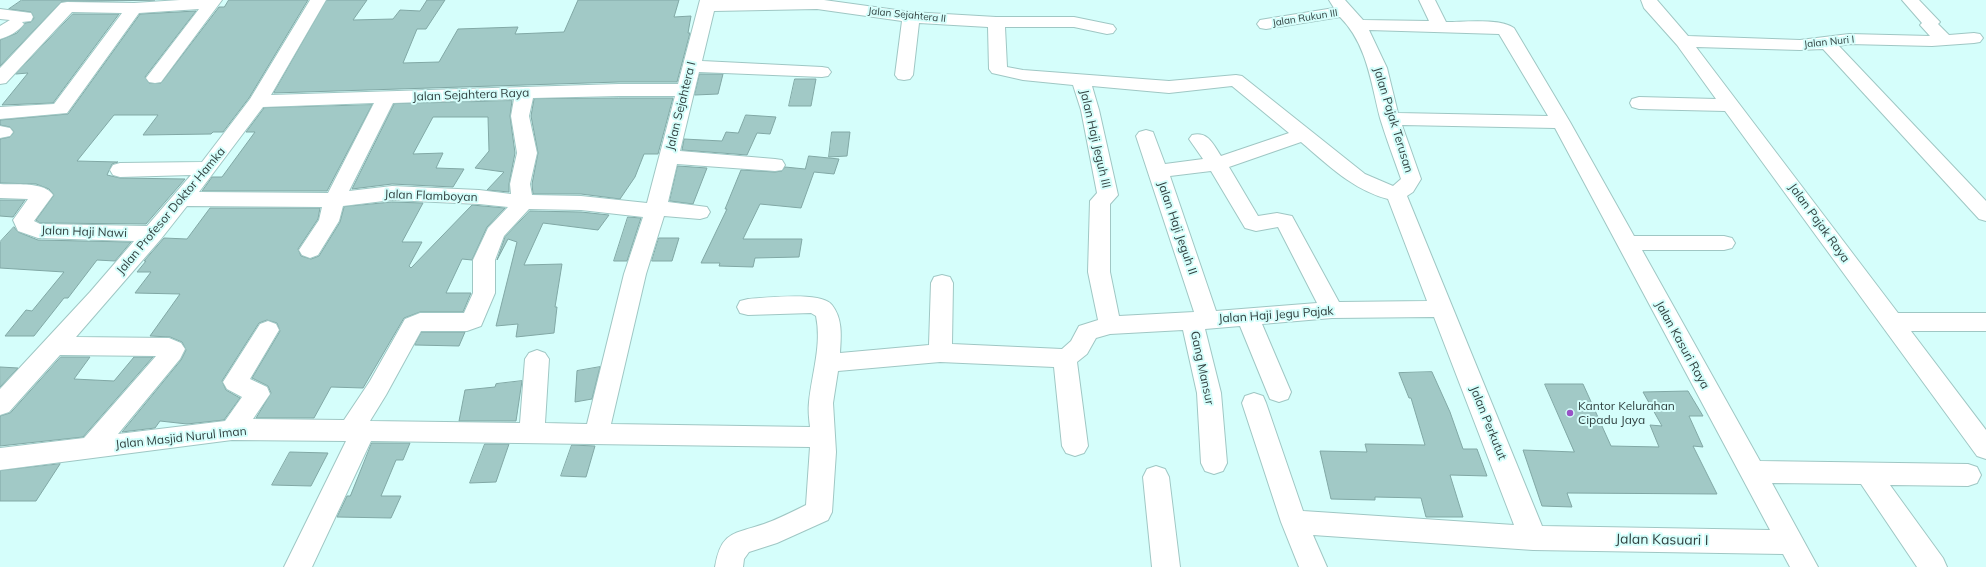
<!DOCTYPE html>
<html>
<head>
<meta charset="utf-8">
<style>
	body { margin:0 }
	canvas { display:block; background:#d5fefb }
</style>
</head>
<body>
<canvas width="1986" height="567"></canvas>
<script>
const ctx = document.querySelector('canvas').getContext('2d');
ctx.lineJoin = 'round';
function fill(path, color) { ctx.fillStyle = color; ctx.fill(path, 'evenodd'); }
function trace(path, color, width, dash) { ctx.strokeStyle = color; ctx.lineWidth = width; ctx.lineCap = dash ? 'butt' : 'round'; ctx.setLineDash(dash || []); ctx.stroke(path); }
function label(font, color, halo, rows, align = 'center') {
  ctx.font = font + ' Mulish,sans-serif'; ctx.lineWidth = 4; ctx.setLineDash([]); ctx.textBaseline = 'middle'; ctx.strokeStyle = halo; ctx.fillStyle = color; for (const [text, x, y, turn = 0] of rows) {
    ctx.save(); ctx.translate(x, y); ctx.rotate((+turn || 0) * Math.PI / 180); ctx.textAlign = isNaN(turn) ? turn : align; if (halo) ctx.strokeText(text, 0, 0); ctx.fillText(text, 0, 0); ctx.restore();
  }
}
const building = new Path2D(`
	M22 0H155L61 2 0 66V40L17 33 25 23 31 22 34 18 31 12 9 9Z
	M229 0H308L249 98 223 132H213L211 134 143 135 158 115H114L77 161 118 162 112 164 107 175 120 178 185 179 146 224 40 223 36 220 54 195 49 189 36 184 0 183V139L10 137 14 132 10 127 0 125V120L68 114 140 14 196 11 145 77 149 83H161L219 7H224Z
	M327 0H367L353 20 393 19 400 10 420 11 427 0H445L426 29H417L403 63 439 62 458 29 518 27 515 34 564 32 578 0H679L674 17 691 16 688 33H690L677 82H619L274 93Z
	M73 14H119L53 103 2 105 28 73 16 74Z
	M700 74H723L718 94 695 95Z
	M795 79H816L811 106H789Z
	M619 98H673L658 154H644L635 177 620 199 581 194H533L532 184 538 153 531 116 534 99Z
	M512 101 510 116 515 153 509 184V192L487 190 504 172 475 168 489 151 488 117H433L413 154 443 153 436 168 464 169 453 187 392 184 352 189 394 104Z
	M372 105 327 191H202L212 177H222L255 132H246L264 108Z
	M746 115 776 117 770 134 757 133 747 155 682 150 684 139 722 141 726 132 738 133Z
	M832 132H850L847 156 829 157Z
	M809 156 839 159 834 174 814 172 801 208 760 204 743 239H802L799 257 755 258 753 267 719 266 720 263H701L727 209H725L741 170 775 172 782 171 785 167 805 169Z
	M678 166 707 168 693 204 670 201Z
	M0 200H25L13 217 0 216Z
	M392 202 423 203 402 242H422L409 266 411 268 472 205 505 208 487 227 472 260 462 259 446 293H471L463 312H420L404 318 363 388 331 387 314 418H256L271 393 268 386 252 378 280 331 277 323 267 320 259 323 222 381 226 390 240 398 224 420 187 424 160 421 155 428 122 432 181 360 186 350 182 342 170 337 150 336 180 294 135 293 151 272H137L146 261H144L164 238 187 239 210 208H320L318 219 298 249 301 256 311 259 319 256 340 222 344 207Z
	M530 211 581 212 609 215 598 230 543 223 524 265 562 264 555 307H557L554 333 516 337 518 324 496 326 517 242 508 239 497 260 505 237Z
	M628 217 641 218 627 261H614Z
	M14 227 18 232 38 240 131 242 115 261 97 260 68 298H64L34 336H5L26 310 32 311 64 272 0 268V242Z
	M659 238H679L672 261H652Z
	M422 332H465L459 346 415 345Z
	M61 357H90L74 379 114 381 134 357H153L83 437 0 446V416L10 413Z
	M0 367 18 368 0 387Z
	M600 367 592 399 575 402 577 371Z
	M1432 372 1450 412 1463 449H1477L1487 476 1450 475 1463 517H1426L1421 498 1375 497V500L1331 499 1320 451 1367 452 1365 444 1425 445 1411 398H1409L1399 373Z
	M522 381 516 421H459L465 390 495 387 496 384Z
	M1545 384H1583L1611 446 1659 447 1650 425 1662 426 1643 392 1688 391 1703 416H1689L1703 447 1693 446 1717 494 1567 493 1572 507 1542 506 1523 450 1574 452Z
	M372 443H410L403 460H396L381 496H401L391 518 337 517 347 496H350Z
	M485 444H509L496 482 470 483Z
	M572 445 595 446 586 477 561 476Z
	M290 452 328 453 311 486 272 485Z
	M60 464 36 501H0V471Z`);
fill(building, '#a1c9c6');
trace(building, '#81a8a5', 1);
const minor = new Path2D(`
	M180 0H222L161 82 155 83 149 82 146 78 199 9 139 13 67 113 0 119V107L54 104 122 13 72 12 6 83 0 84V68L61 3 67 2 134 3Z
	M310 0H326L271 95 619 84H678L700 0H824L911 12 996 17H1074L1113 25 1116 29 1113 33 1107 34 1074 27H1005L1007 67 1023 70 1169 81 1236 75 1242 76 1365 174 1393 186 1401 179C1394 159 1386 138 1380 118 1371 83 1367 44 1340 17L1266 29 1260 28 1257 24 1260 20 1266 19 1334 8 1329 0H1345L1363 20 1429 21 1419 0H1435L1446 22C1463 22 1501 18 1514 28L1570 122 1634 236H1724L1732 238 1735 243 1732 248 1724 250H1642L1760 461 1968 464 1977 467 1981 475 1977 483 1968 486 1890 485 1943 558 1947 567H1917L1861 484 1772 483 1818 567H1790L1783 554 1533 550 1313 535 1327 567H1299L1281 522 1242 403 1245 396 1254 393 1263 396 1266 403 1303 511 1514 525 1434 317 1332 318 1262 324 1291 392 1288 399 1279 402 1270 399 1267 392 1240 326 1205 329 1221 393 1227 463 1223 471 1214 474 1205 471 1201 463 1197 393 1183 330 1110 334 1096 338 1087 354 1077 362 1088 446 1084 453 1075 456 1066 453 1062 446 1054 367 940 362 838 371 833 403 836 452 832 512 828 520 777 543 749 552 744 559 743 567H715C721 531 734 534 764 524 778 519 792 512 806 505L810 447 371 441 312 567H284L346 441 232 440 0 470V448L84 438 156 356 60 355 9 412 0 415V389L90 292 134 241 38 238 18 231 13 220 28 199 0 198V184C15 185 44 181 53 195L34 221 40 224 147 226 191 175 120 177 113 175 110 170 113 165 120 163 202 162 250 99ZM817 9 902 21 895 75 898 79 904 80 910 79 913 75 919 23 988 27 989 69 992 73 1023 80 1073 85 1081 110 1097 193 1090 201 1088 272 1098 320 1079 326 1071 341 1062 349 952 344 953 283 950 277 942 275 934 277 931 283 929 345 840 353C841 337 843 319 832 305 821 291 766 298 748 299L740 301 737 307 740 313 748 315 811 313 816 316C822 345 812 373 809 402 808 410 809 419 810 427L611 424 646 274 664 216 700 219 707 217 710 212 707 207 668 202 677 164 775 171 782 170 785 165 782 160 775 159 680 151 699 72 822 77 828 76 831 72 828 68 822 67 702 61 714 11ZM1369 30 1499 34 1548 116 1398 113 1387 68ZM1092 86 1169 93 1232 86 1289 133 1221 156C1213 144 1208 131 1192 135L1189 139 1203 159 1165 164 1153 132 1146 130 1139 132 1136 136 1194 312 1119 316 1110 272V204L1118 195 1099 110ZM619 96H675L647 203 581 196 532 195 530 184 537 153 529 116 533 98ZM514 99 511 116 517 153 510 184 511 194 479 190 392 186 349 191 393 103ZM374 103 328 193 199 192 263 107ZM1402 125 1555 128 1770 530 1542 526 1407 196 1413 192 1421 179ZM1301 142C1328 165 1353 190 1388 199L1427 301 1339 302 1292 216 1277 213 1258 216 1229 167ZM1211 171 1245 228 1256 231 1278 227 1317 303 1216 311 1170 176ZM392 200 479 204 508 207 488 228 473 260V293L464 313H420L405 319 370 381 344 420 253 419 270 394 267 387 250 379 279 330 276 324 268 321 260 324 223 382 227 389 242 397 225 421 118 434 180 359 185 349 181 343 169 338 76 337 161 239 187 206 322 207 319 220 299 250 302 255 310 258 318 255 339 221 343 206ZM529 209 581 210 643 217 624 274 587 424 545 423 549 359 545 353 537 350 529 353 525 359 520 423 370 421 386 395 421 331H467L481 326 495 293V260L504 236Z
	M1641 0H1657L1688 36 1800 40 1849 34 1930 36 1920 25 1922 23 1902 0H1919L1940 22 1938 24 1949 35 1974 33 1980 34 1983 38 1980 42 1974 43 1932 46 1849 44 1839 46 1986 201V221L1979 219 1823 49 1800 50 1696 47 1898 313H1986V331H1911L1986 430V459L1977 456 1725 111 1639 109 1632 107 1630 103 1632 99 1639 97 1716 99 1677 45 1644 8Z
	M0 9 31 13 33 17 31 21 22 22 24 24C19 31 8 37 0 39V26L10 20 0 19Z
	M0 126 10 128 13 132 10 136 0 138Z
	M1156 466 1165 469 1169 477 1180 567H1152L1143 477 1147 469Z`);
trace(minor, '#9fc7c4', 2);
fill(minor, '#fff');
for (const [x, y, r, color] of [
	[1570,413,4,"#9952c6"]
]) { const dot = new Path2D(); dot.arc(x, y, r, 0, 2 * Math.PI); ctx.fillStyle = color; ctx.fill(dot); trace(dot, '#d5fefb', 1.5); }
label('10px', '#30403f', '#d5fefb', [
	["Jalan Sejahtera II",907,15,6],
	["Jalan Rukun III",1305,18,-9],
	["Jalan Nuri I",1829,42,-6]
]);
label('12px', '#30403f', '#d5fefb', [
	["Jalan Sejahtera Raya",471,95,-2],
	["Jalan Sejahtera I",681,106,-76],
	["Jalan Pajak Terusan",1393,120,73],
	["Jalan Haji Jeguh III",1095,139,77],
	["Jalan Flamboyan",431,196,2],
	["Jalan Profesor Doktor Hamka",171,211,-50],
	["Jalan Pajak Raya",1819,223,54],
	["Jalan Haji Jeguh II",1177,228,71],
	["Jalan Haji Nawi",84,232,2],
	["Jalan Haji Jegu Pajak",1276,315,-4],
	["Jalan Kasuri Raya",1682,345,61],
	["Gang Mansur",1202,368,78],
	["Jalan Perkutut",1488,423,68],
	["Jalan Masjid Nurul Iman",181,438,-6]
]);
label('12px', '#30403f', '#d5fefb', [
	["Kantor Kelurahan",1578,406],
	["Cipadu Jaya",1578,420]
], 'left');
label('14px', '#30403f', '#d5fefb', [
	["Jalan Kasuari I",1662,540,1]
]);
</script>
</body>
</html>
